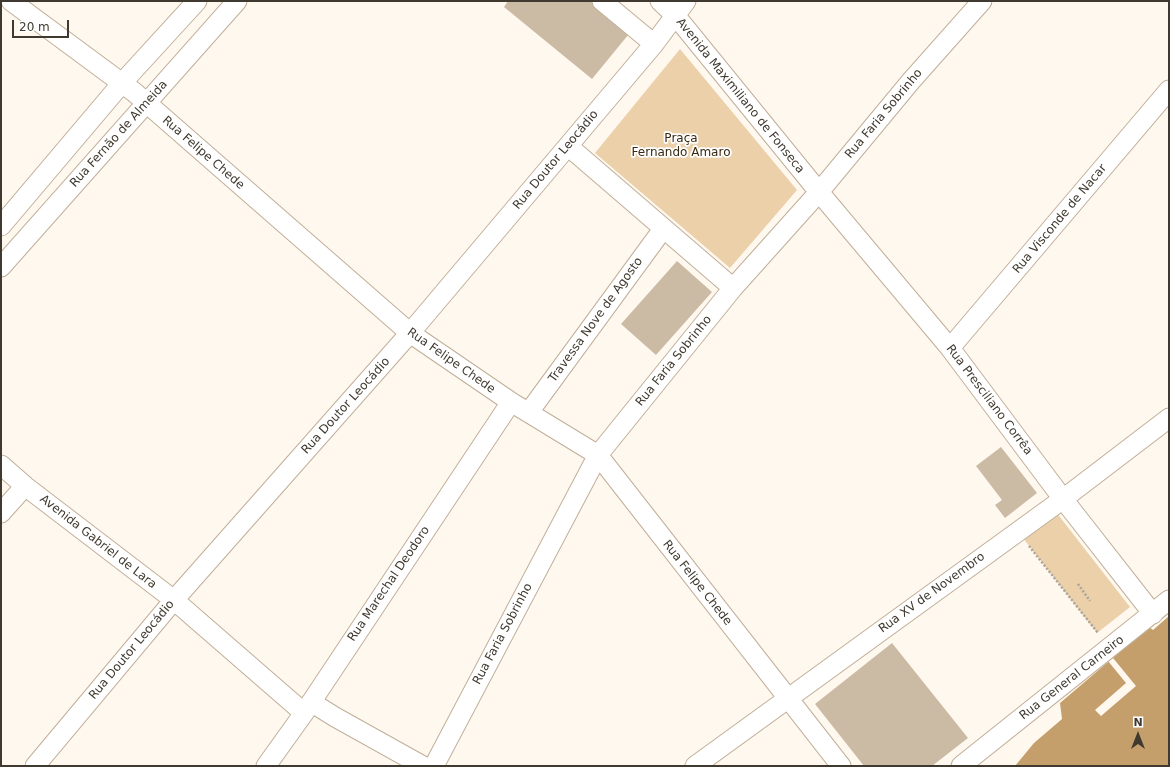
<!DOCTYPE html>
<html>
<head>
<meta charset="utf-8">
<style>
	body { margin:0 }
	#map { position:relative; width:1170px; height:767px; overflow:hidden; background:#fff8ef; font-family:"DejaVu Sans",sans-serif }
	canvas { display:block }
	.frame { position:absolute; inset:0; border:2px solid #3f392f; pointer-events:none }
	.north { position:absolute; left:1118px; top:715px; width:40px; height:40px; -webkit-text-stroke:3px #fff; paint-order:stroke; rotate:0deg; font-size:11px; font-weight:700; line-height:16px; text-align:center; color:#3f392f }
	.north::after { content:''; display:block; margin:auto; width:14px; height:18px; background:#3f392f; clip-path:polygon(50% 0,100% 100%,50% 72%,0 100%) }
	.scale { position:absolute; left:12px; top:20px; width:57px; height:18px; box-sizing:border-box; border:2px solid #3f392f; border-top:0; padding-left:5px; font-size:12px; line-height:14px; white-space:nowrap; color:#3f392f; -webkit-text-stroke:3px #fff; paint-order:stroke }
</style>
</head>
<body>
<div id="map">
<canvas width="1170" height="767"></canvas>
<div class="frame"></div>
<div class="north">N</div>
<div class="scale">20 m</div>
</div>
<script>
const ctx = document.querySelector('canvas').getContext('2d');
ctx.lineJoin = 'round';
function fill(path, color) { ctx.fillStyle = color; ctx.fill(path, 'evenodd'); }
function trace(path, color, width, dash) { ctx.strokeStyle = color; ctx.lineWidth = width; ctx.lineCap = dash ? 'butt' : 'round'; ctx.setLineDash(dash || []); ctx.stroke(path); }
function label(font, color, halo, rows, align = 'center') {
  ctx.font = font + ' "DejaVu Sans",sans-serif'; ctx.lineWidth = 3.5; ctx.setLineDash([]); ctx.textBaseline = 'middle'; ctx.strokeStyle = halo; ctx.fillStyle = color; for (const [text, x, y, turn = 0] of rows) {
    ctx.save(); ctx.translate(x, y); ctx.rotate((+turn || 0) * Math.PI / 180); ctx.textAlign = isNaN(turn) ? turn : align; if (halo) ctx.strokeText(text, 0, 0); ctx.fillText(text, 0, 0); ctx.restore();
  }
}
fill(new Path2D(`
	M680 49 797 190 730 268 595 153Z
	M1056 512 1130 607 1097 633 1023 538Z`), '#ebd0aa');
fill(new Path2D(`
	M1169 616V766H1015L1034 743 1062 719 1060 703 1149 627 1153 630Z`), '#c49f6b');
fill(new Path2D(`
	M1113 658 1136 686 1101 716 1095 710 1126 683 1108 661Z`), '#fff8ef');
fill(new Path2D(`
	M508 1H598L633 29 592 79 504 7Z
	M677 261 712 292 656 355 621 324Z
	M1001 447 1037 493 1005 518 995 505 1002 500 976 466Z
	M892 643 968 738 932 766H864L815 704Z`), '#cbbba4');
const minor = new Path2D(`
	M11 1 134 92 410 333 511 402 598 455 841 766
	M602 1 654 44
	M660 1 675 15 819 192 950 348 1063 499 1153 614
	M568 146 733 288
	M1 226 122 83 197 1
	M1 267 237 1
	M950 348 1169 90
	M529 412 663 229
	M1 465 25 486 174 600 304 713
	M1 513 25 486
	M311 702 335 717 423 766
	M35 766 174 600 410 333 654 44 686 1
	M266 766 304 713 511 402
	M434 766 598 455 733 288 819 192 911 81 982 1
	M695 766 1063 499 1169 418
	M961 766 1169 600`);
trace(minor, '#c0af99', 21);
trace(new Path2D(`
	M1029 546 1098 633
	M1078 584 1090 601`), '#aaa49a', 2.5, [2, 2]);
trace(minor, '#fff', 19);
label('12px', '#3f392f', '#fff', [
	["Avenida Maximiliano de Fonseca",740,96,51],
	["Rua Faria Sobrinho",884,114,-50],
	["Rua Fernão de Almeida",119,134,-48],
	["Rua Felipe Chede",203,153,41],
	["Rua Doutor Leocádio",556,160,-50],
	["Rua Visconde de Nacar",1060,219,-50],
	["Travessa Nove de Agosto",596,320,-54],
	["Rua Felipe Chede",451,361,35],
	["Rua Faria Sobrinho",674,361,-51],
	["Rua Presciliano Corrêa",989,400,53],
	["Rua Doutor Leocádio",346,406,-48],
	["Avenida Gabriel de Lara",98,542,38],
	["Rua Felipe Chede",697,583,52],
	["Rua Marechal Deodoro",389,584,-56],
	["Rua XV de Novembro",932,593,-36],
	["Rua Faria Sobrinho",503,634,-62],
	["Rua Doutor Leocádio",132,650,-50],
	["Rua General Carneiro",1072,678,-38]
]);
label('12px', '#392910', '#fff', [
	["Praça",681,139],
	["Fernando Amaro",681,153]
]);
</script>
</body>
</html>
